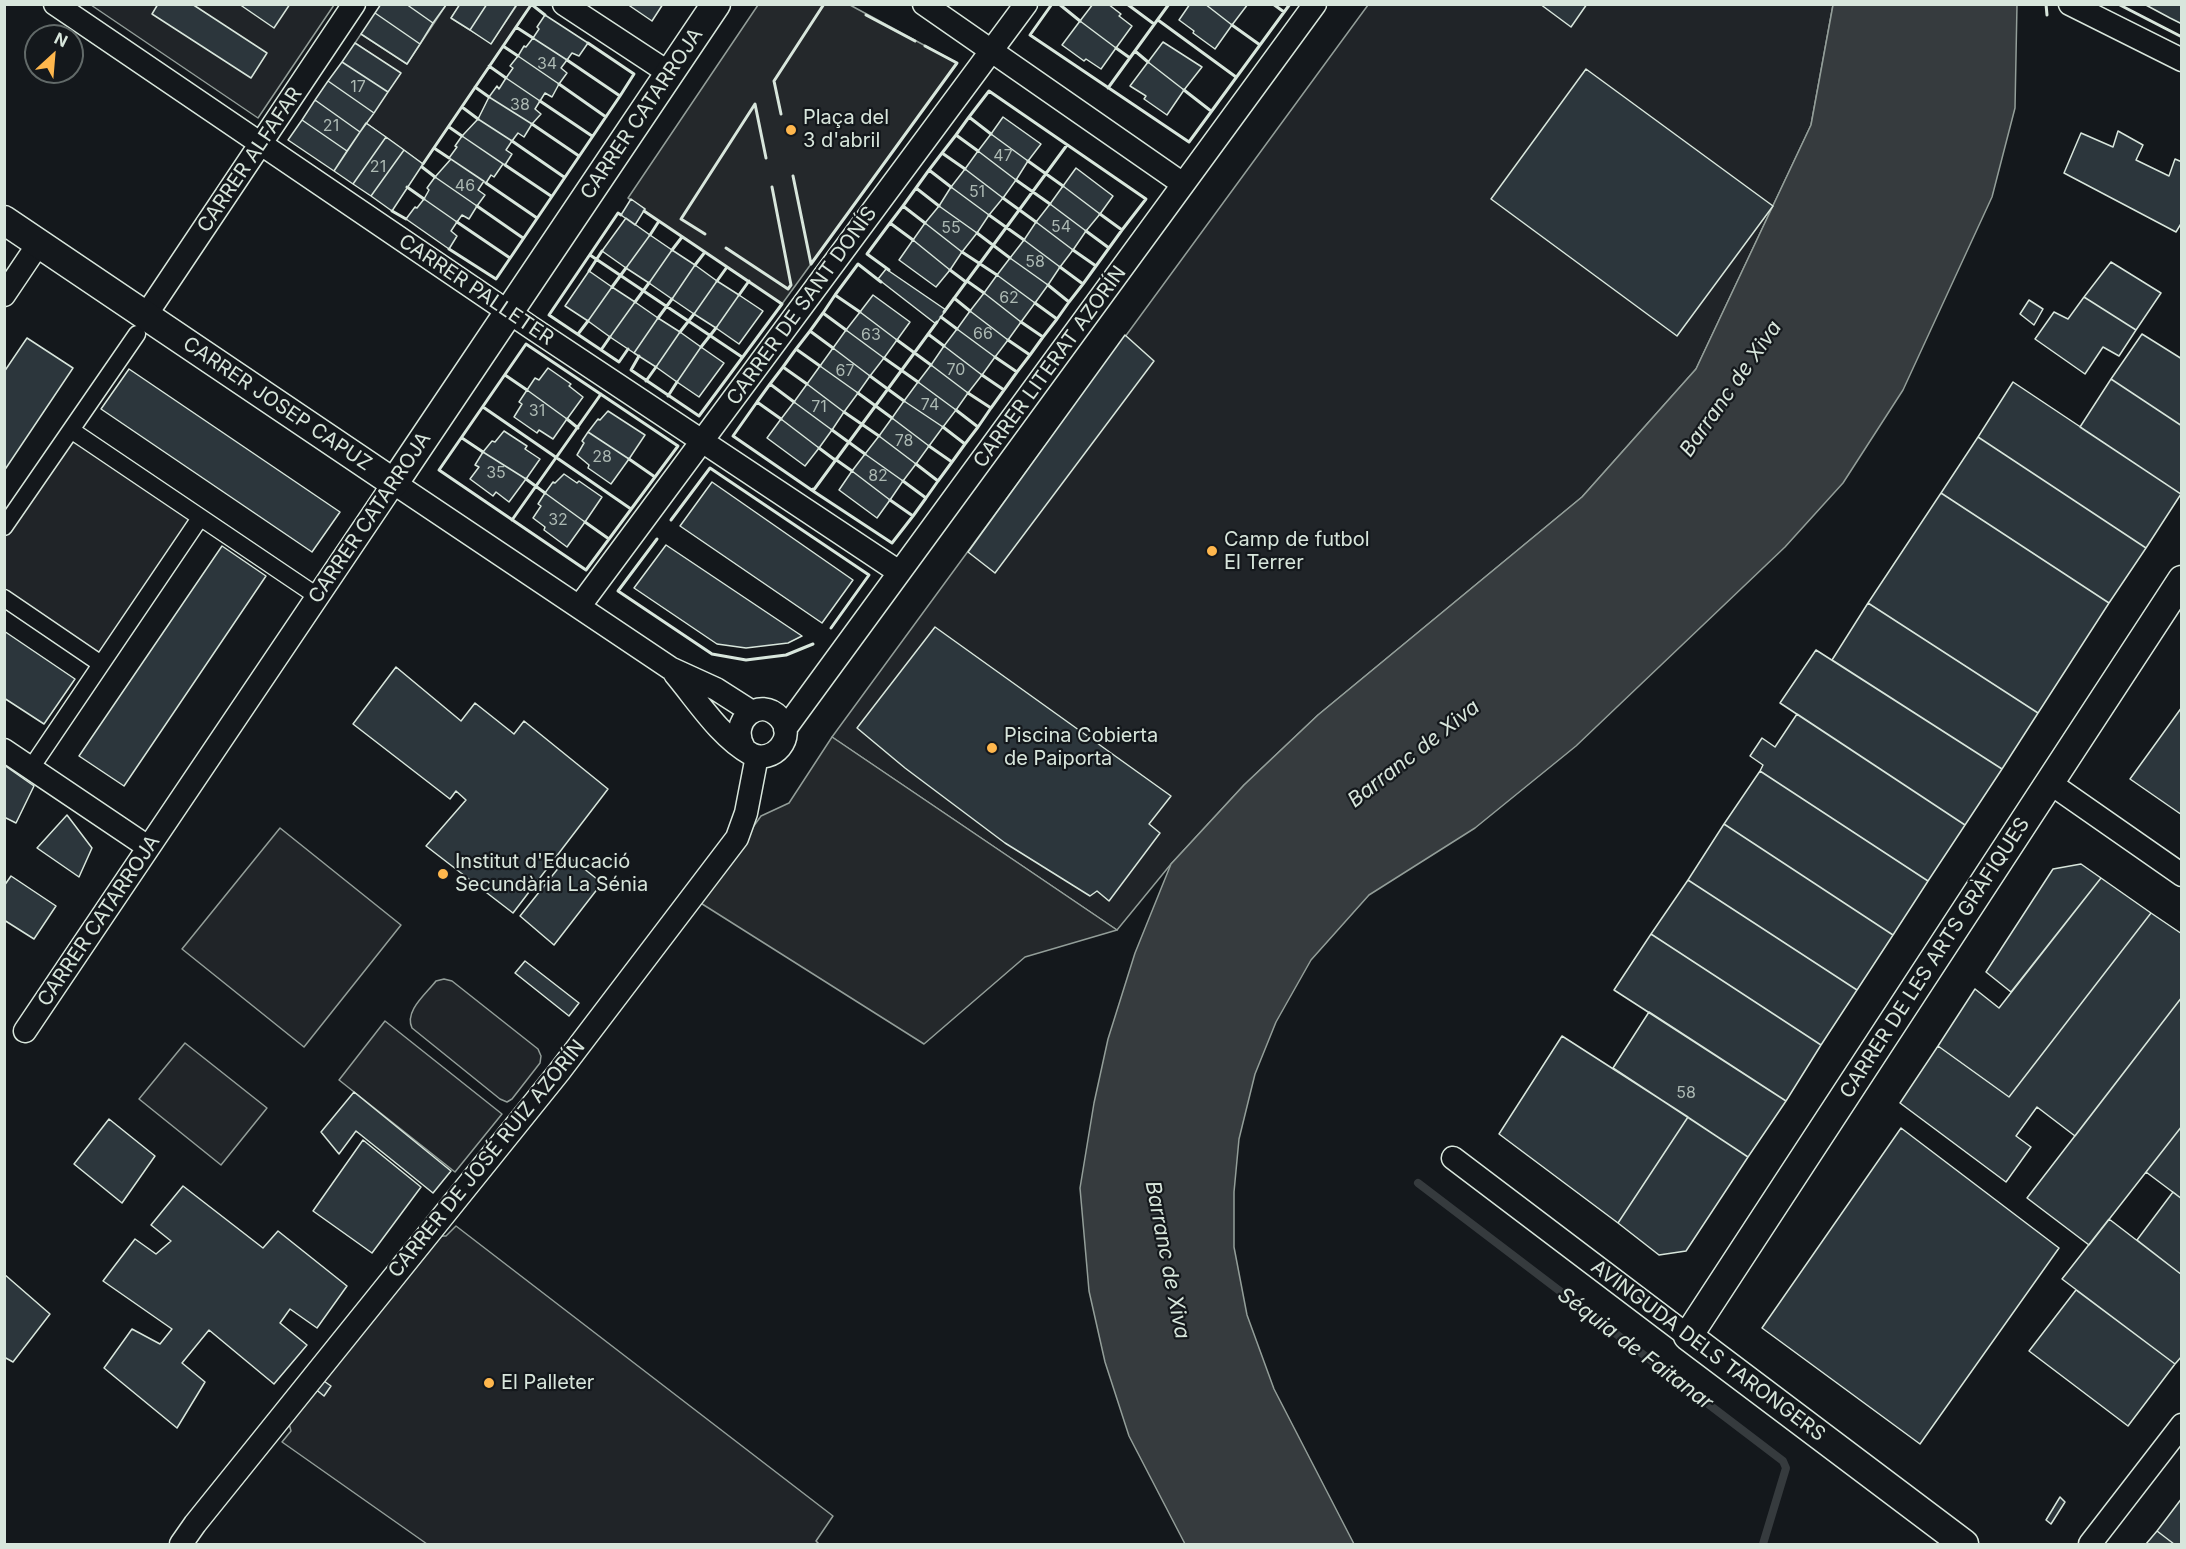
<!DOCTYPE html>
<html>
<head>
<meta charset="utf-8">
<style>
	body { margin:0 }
	#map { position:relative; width:2186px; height:1549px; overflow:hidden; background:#14181c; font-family:Inter,sans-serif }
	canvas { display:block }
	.frame { position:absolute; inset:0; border:6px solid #d8e6dc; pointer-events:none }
	.north { position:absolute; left:24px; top:24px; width:60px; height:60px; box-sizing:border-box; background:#14181c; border:2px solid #626a69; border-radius:50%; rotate:26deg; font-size:16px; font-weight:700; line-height:24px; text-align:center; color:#d8e6dc }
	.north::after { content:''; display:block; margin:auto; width:21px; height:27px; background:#ffb74d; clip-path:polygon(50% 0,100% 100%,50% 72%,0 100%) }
</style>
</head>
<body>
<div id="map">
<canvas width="2186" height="1549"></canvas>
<div class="frame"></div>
<div class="north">N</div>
</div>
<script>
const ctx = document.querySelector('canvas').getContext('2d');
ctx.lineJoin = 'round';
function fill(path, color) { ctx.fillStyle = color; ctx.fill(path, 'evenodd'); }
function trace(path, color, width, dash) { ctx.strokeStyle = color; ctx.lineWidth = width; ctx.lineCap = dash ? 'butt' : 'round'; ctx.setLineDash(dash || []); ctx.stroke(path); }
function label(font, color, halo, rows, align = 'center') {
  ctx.font = font + ' Inter,sans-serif'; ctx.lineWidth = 4.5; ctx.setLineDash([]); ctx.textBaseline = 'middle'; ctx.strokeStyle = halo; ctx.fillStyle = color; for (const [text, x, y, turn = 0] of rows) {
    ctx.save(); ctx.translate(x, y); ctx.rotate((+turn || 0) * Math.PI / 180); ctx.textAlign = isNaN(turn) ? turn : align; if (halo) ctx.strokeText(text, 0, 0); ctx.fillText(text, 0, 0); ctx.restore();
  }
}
const green = new Path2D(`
	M91 5H334L258 118Z
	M446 5H460L451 18 491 43 517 5H531L423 164 366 123 400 73 355 43 361 34 407 64Z
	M1368 5H1833L1811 125 1696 369 1582 497 1318 715 1244 785 1171 864 1117 930 832 737Z
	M71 437 193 519 100 656 5 592V536Z
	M280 828 401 925 304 1047 182 949Z
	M444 979 452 981 538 1049 541 1056 540 1063 512 1099 507 1102 500 1099 412 1028C404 1011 426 994 436 981Z
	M385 1021 502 1114 455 1172 339 1080Z
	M185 1043 267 1108 221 1165 139 1099Z
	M456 1226 833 1516 816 1541 819 1544H427L282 1442 291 1431 288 1420 436 1236H446Z`);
fill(green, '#202428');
trace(green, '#939e99', 1.5);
const parking = new Path2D(`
	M758 5H850L957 63 782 304 644 211 645 209 628 198Z
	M832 737 1117 930 1025 957 924 1044 699 902 761 816 789 803Z`);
fill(parking, '#24282b');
trace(parking, '#939e99', 1.5);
const water = new Path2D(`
	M1833 5H2017L2015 108 1992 197 1903 390 1843 483 1785 547 1576 746 1475 828 1369 895 1311 960 1276 1022 1255 1074 1239 1139 1234 1192V1247L1247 1315 1274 1389 1354 1544H1185L1129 1436 1105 1362 1089 1291 1080 1188 1094 1103 1108 1039 1135 953 1171 864 1244 785 1318 715 1582 497 1696 369 1811 125Z`);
fill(water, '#363b3e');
trace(water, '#939e99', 1.5);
trace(new Path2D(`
	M1418 1183 1783 1461 1786 1468 1763 1544`), '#363b3e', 8);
const building = new Path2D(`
	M158 4H192L267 53 251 78 152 14Z
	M239 4H290L274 28Z
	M381 4H406L433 23 420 44 375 13Z
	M406 4H445L446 5 433 23Z
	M460 4H487L470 30 451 18Z
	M487 4H517L491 44 470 30Z
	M627 4H663L652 21Z
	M1093 4H1108L1121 14 1119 16 1132 26 1116 48 1080 21Z
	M1190 4H1205L1232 25 1215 49 1193 33 1194 31 1179 20Z
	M1205 4H1248L1232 25Z
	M1540 4H1587L1571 27Z
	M2144 4H2182V24L2170 18Z
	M375 13 420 44 407 64 361 34Z
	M545 15 588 43 579 56 572 53 567 60 533 38 539 29 537 27Z
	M1080 21 1116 48 1101 69 1086 59 1084 61 1062 45Z
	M533 38 567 60 561 68 567 73 559 84 518 56 524 46 526 47Z
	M1163 42 1202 67 1184 90 1148 62Z
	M355 43 401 73 388 92 342 62Z
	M518 56 559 84 552 97 545 93 540 101 506 78 513 68 510 66Z
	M342 62 388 92 374 113 328 81Z
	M1148 62 1184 90 1167 115 1144 99 1146 96 1130 86Z
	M1586 69 1773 206 1677 336 1491 199Z
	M506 78 540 101 535 109 541 114 532 124 489 97 497 86 499 89Z
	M328 81 374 113 360 132 315 100Z
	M489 97 532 124 524 137 518 133 512 141 478 119Z
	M315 100 360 132 347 151 302 120Z
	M1003 117 1041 144 1028 161 991 134Z
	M478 119 512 141 506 150 512 154 505 165 462 136Z
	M302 120 347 151 334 171 288 140Z
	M366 123 386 137 353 184 334 171Z
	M2118 131 2143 145 2136 160 2169 176 2175 159 2182 162V222L2176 232 2064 173 2081 133 2113 147Z
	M991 134 1028 161 1016 180 978 151Z
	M462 136 503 164 494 177 491 175 486 183 449 158 457 147 455 146Z
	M386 137 404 150 371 196 353 184Z
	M404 150 423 164 392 211 371 196Z
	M978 151 1016 180 1003 198 965 169Z
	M451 159 484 181 478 190 485 195 477 206 435 177Z
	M1076 168 1113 196 1100 214 1063 186Z
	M965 169 1003 198 989 215 951 187Z
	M435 177 477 206 469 219 462 215 457 222 424 199 429 190 427 188Z
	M1063 186 1100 214 1086 231 1050 204Z
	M951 187 989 215 977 233 939 206Z
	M424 199 457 222 451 231 457 236 449 249 406 219 415 207 417 208Z
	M631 199 645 209 635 225 621 215Z
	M1050 204 1086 231 1073 250 1036 222Z
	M939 206 977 233 962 252 925 223Z
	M626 218 650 235 626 268 602 251Z
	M1036 222 1073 250 1060 267 1024 240Z
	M925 223 962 252 950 270 913 240Z
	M650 235 672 250 649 283 626 268Z
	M913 240 950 270 936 287 899 260Z
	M1024 240 1060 267 1048 285 1010 258Z
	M672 250 695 265 672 299 649 283Z
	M1010 258 1048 285 1035 303 997 275Z
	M2111 262 2161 293 2136 330 2084 297Z
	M695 265 717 281 694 314 672 299Z
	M886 269 946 310 936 324 878 279Z
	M589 271 612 287 588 321 565 306Z
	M997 275 1035 303 1021 322 984 293Z
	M717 281 739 295 716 328 694 314Z
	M612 287 635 302 610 337 588 321Z
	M984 293 1021 322 1008 340 970 311Z
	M739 295 763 311 739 344 716 328Z
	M873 295 910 322 897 340 860 312Z
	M2084 297 2136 330 2119 356 2103 347 2085 374 2035 339 2054 312 2068 319Z
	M2029 300 2043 309 2034 325 2020 314Z
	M635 302 658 318 634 353 610 337Z
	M970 311 1008 340 995 357 957 329Z
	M860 312 897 340 884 358 846 330Z
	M658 318 680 332 656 367 634 353Z
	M957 329 995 357 982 375 944 346Z
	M846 330 884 358 870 376 833 348Z
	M680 332 701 347 677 382 656 367Z
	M2142 334 2182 359V426L2111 379Z
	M1125 335 1154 361 995 573 968 552Z
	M27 338 73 368 4 471V372Z
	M944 346 982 375 968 393 931 365Z
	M701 347 724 363 699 397 677 382Z
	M833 348 870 376 858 393 820 366Z
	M931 365 968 393 956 410 918 382Z
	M820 366 858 393 844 412 807 384Z
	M548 368 571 384 569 386 583 397 567 419 527 390 535 378 539 380Z
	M129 369 340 512 312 552 101 409Z
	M2111 379 2182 426 2181 494 2080 427Z
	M918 382 956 410 943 427 904 401Z
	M2013 382 2181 494 2146 548 1978 437Z
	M807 384 844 412 832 430 794 402Z
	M527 390 567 419 553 439 539 430 537 433 514 417 522 404 519 402Z
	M904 401 943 427 929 446 892 418Z
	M794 402 832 430 819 448 781 419Z
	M608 411 645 435 629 459 588 432 598 419 600 420Z
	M892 418 929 446 916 464 879 436Z
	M781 419 819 448 805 466 767 438Z
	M504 431 527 446 525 449 540 459 526 479 483 452 492 441 495 442Z
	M588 432 629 459 611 484 588 468 589 465 577 455 584 443 582 441Z
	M879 436 916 464 903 481 865 454Z
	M1978 437 2146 548 2109 603 1941 493Z
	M483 452 526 479 509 502 496 492 493 496 470 479 479 467 475 465Z
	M865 454 903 481 890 500 852 471Z
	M852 471 890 500 877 518 839 490Z
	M564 474 577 483 579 481 602 497 585 522 545 493 553 482 555 483Z
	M712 482 853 580 822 623 680 526Z
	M545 493 585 522 567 547 544 530 545 527 533 518 541 506 538 504Z
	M1941 493 2109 603 2038 713 1868 603Z
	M666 545 802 636 788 643 746 648 717 644 634 588Z
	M222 546 266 576 124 786 79 756Z
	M1868 603 2038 713 2002 769 1832 660Z
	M935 627 1171 796 1149 824 1160 833 1109 901 1097 891 1090 896 1005 843 905 768 857 728Z
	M4 631 75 679 44 724 4 698Z
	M1816 650 2002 769 1965 825 1780 703Z
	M396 667 461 721 475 703 514 734 524 721 608 789 513 913 426 846 466 800 456 791 450 799 353 724Z
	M2182 707V815L2130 779Z
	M1797 714 1965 825 1928 881 1760 771 1763 765 1750 756 1762 738 1775 747Z
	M4 765 34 786 16 823 4 817Z
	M1760 771 1928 881 1893 935 1724 824Z
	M67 815 92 848 79 877 37 848Z
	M1724 824 1893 935 1857 990 1688 880Z
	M568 856 602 883 554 945 520 916Z
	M2081 864 2101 878 2011 992 1986 972 2053 869Z
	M11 876 56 906 34 939 4 920V886Z
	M2101 878 2151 913 2009 1097 1938 1046 1975 989 1999 1008Z
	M1688 880 1857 990 1821 1045 1651 934Z
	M2151 913 2182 934V997L2075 1136 2037 1107 2016 1136 2031 1147 2006 1182 1900 1103 1938 1046 2009 1097Z
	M1651 934 1821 1045 1786 1101 1614 990Z
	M525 961 579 1003 569 1016 515 973Z
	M2182 997V1126L2089 1245 2027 1198Z
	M1649 1012 1786 1101 1748 1157 1613 1068Z
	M1562 1036 1688 1117 1618 1223 1499 1134Z
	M354 1092 451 1171 433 1193 356 1131 339 1154 321 1132Z
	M1688 1117 1748 1157 1686 1251 1659 1255 1618 1223Z
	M109 1119 155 1156 122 1203 74 1164Z
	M2182 1126V1199L2146 1172Z
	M1901 1128 2059 1248 1920 1444 1762 1328Z
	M363 1140 421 1187 372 1253 313 1211Z
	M183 1186 263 1248 278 1231 347 1286 317 1328 290 1309 280 1323 307 1345 274 1384 209 1330 182 1363 205 1382 177 1428 104 1368 132 1329 160 1344 172 1329 103 1281 135 1239 156 1254 171 1241 151 1225Z
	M2173 1192 2182 1199V1275L2137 1240Z
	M2109 1219 2182 1275V1356L2175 1364 2062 1279Z
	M4 1274 50 1314 13 1362 4 1357Z
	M2076 1290 2175 1364 2128 1426 2029 1351Z
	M321 1379 331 1386 324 1396 314 1388Z
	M2060 1497 2065 1502 2051 1524 2046 1520Z
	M2182 1498V1544H2174L2157 1531Z
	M2157 1531 2174 1544H2146Z`);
fill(building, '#2c363c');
trace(building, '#d8e6dc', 1.5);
const pedestrian = new Path2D(`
	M71 430 317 596
	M4 527 137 334
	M4 598 101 664
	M31 768 200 518`);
const minor = new Path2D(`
	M55 4 532 328 899 572
	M564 4 669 73
	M924 4 1183 184
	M2070 4 2182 60
	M4 295 39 243
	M146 315 354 4
	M579 607 1026 4
	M675 674C697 700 720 737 751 754 773 765 797 737 780 718 760 695 728 721 744 748
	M785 729 1315 4
	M4 750 148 847
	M2050 783 2182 875
	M25 1031 394 483 670 668 716 689 752 712
	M1453 1158 1688 1336
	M181 1544 195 1524 559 1072 737 838 746 813 757 756
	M2090 1544 2182 1425`);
const tertiary = new Path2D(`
	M4 220 394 483 716 4
	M1964 1544 1688 1336 2182 580`);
trace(pedestrian, '#d8e6dc', 19);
trace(minor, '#d8e6dc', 25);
trace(tertiary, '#d8e6dc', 31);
trace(pedestrian, '#14181c', 16);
trace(minor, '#14181c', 22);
trace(tertiary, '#14181c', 28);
trace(new Path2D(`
	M531 4 545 15
	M1052 4 1030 35 1189 142 1290 4
	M1059 4 1080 21
	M1127 4 1154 24
	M1273 4 1284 12
	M2046 4 2047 15
	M2118 4 2182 37
	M866 15 915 41
	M1158 20 1236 77
	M1232 25 1260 45
	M516 27 533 38
	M503 46 518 56
	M1116 48 1130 58
	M1135 51 1148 62
	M567 60 620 96
	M489 66 506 78
	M559 84 606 117
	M475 87 489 97
	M1108 88 1169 4
	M1184 90 1211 111
	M540 101 592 136
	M462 107 478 119
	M781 114 774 81 824 4
	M969 117 956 135 978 151
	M532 124 579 156
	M449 127 462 136
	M991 134 969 117 989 91 1146 199 1122 230 1100 214
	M956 135 942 153 965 169
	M512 141 564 177
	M434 148 449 158
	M942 153 929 170 951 187
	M1028 161 1063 186
	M423 164 531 5
	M505 165 551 196
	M422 167 435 177
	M929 170 916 188 939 206
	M793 176 811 264 957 63 925 46
	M1016 180 1050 204
	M486 183 537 218
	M407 187 424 199
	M916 188 903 206 925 223
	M1003 198 1036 222
	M477 206 523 238
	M903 206 890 223 913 240
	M392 211 406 219
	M621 215 618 213 549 315 619 362 628 349
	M989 215 1024 240
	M457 222 510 258
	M1086 231 1109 248 1096 266
	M977 233 1010 258
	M705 234 681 219 755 104 766 158
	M650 235 659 221
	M726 248 788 289 791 285 772 187
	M1109 248 1122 230
	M449 249 496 279 620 96 634 74 588 43
	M672 250 682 237
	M1073 250 1096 266 1083 284
	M962 252 997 275
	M590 255 742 357
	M695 265 705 252
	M1060 267 1083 284 1069 302
	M889 270 867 254 890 223
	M950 270 966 282
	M589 271 602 251
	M717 281 727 267
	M967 281 984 293
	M1048 285 1069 302 1057 319
	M612 287 626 268
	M739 295 749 281
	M954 298 970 311
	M635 302 649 283
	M1035 303 1057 319 1043 337
	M860 312 835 295 858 264 881 282
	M944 312 1067 145
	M823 313 835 295
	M941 317 957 329
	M658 318 672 299
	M1021 322 1043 337 1030 355
	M810 331 823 313 846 330
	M680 332 694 314
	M578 334 588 321
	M928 334 944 346
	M897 340 931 365
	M1008 340 1030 355 1017 372
	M526 344 678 446 586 570 439 470Z
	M701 347 716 328
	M796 349 810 331 833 348
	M601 350 610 337
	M639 356 631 370 699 416 782 304 644 211
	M995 357 1017 372 1004 390
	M884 358 918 382
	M783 367 796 349 820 366
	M505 375 527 390
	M982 375 1004 390 991 408
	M870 376 904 401
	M646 381 656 367
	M770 384 783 367 807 384
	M858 393 892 418
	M968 393 991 408 978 427
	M668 396 677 382
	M757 402 770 384 794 402
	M483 407 631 509
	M956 410 978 427 965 444
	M844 412 879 436
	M567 419 578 428
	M781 419 757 402 733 436 813 491V489
	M943 427 965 444 952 462
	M832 430 865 454
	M462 438 483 452
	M929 446 952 462 938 481
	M819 448 835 460
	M629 459 655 477
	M835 459 852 471
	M916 464 938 481 926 498
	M526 479 545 493
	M903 481 926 498 913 516
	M890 500 913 516 892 543 813 491 937 322
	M512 520 601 394
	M671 520 710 468 869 575 831 628
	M585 522 609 539
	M657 539 618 591 712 654 746 660 786 655 813 644`), '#d8e6dc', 3);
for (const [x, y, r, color] of [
	[791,130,6,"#ffb74d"],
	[1212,551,6,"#ffb74d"],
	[992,748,6,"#ffb74d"],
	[443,874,6,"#ffb74d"],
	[489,1383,6,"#ffb74d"]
]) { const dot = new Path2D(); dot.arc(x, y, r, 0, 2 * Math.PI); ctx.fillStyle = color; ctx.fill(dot); trace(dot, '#14181c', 2); }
label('16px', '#adbab4', null, [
	["34",547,64],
	["17",358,87],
	["38",520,105],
	["21",331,126],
	["47",1003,156],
	["21",378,167],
	["46",465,186],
	["51",977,192],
	["54",1061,227],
	["55",951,228],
	["58",1035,262],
	["62",1009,298],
	["66",983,334],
	["63",871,335],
	["70",956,370],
	["67",845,371],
	["74",930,405],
	["71",819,407],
	["31",537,411],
	["78",904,441],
	["28",602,457],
	["35",496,473],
	["82",878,476],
	["32",558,520],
	["58",1686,1093]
]);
label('20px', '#d8e6dc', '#14181c', [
	["CARRER CATARROJA",642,114,-56],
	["CARRER ALFAFAR",250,160,-56],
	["CARRER PALLETER",476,290,34],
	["CARRER DE SANT DONÍS",802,306,-54],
	["CARRER LITERAT AZORÍN",1050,367,-54],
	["CARRER JOSEP CAPUZ",277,404,34],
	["CARRER CATARROJA",370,518,-56],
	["CARRER CATARROJA",99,921,-56],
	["CARRER DE LES ARTS GRÀFIQUES",1935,958,-57],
	["CARRER DE JOSÉ RUIZ AZORÍN",487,1159,-51],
	["AVINGUDA DELS TARONGERS",1708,1351,37]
]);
label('20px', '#d8e6dc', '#14181c', [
	["Plaça del",803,118],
	["3 d'abril",803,141],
	["Camp de futbol",1224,540],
	["El Terrer",1224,563],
	["Piscina Cobierta",1004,736],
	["de Paiporta",1004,759],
	["Institut d'Educació",455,862],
	["Secundària La Sénia",455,885],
	["El Palleter",501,1383]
], 'left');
label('italic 21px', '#d8e6dc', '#14181c', [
	["Barranc de Xiva",1731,389,-55],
	["Barranc de Xiva",1414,754,-38],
	["Barranc de Xiva",1167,1260,79],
	["Séquia de Faitanar",1635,1349,37]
]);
</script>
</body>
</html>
